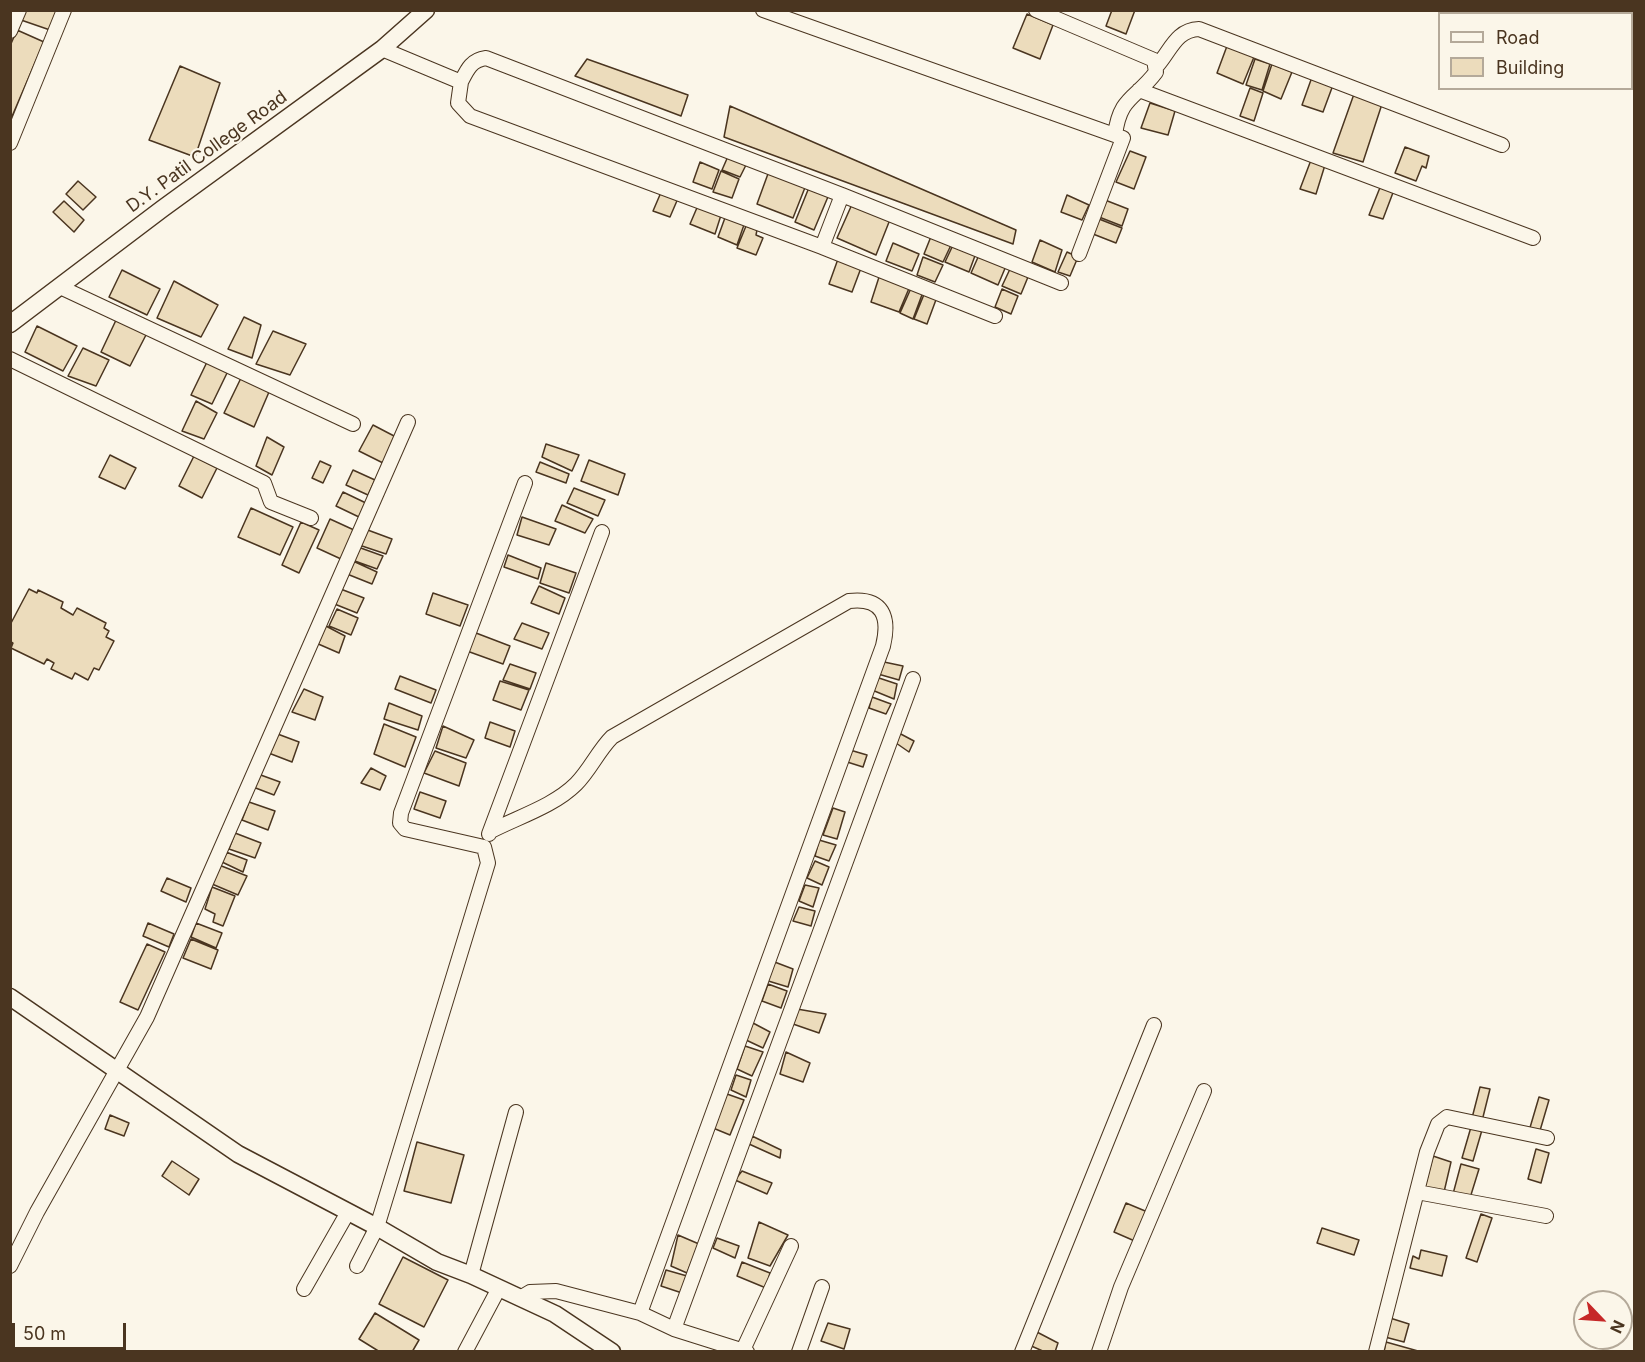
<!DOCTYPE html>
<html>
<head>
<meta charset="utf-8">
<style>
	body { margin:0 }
	#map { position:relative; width:1645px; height:1362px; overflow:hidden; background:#fbf6e9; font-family:Inter,sans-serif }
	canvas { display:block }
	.frame { position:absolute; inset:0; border:12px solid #4a3520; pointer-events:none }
	.legend { position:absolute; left:1438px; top:12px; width:195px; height:78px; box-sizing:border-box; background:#fbf6e9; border:2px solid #b4a999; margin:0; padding:8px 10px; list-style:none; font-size:18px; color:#4a3520 }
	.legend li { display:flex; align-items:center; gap:12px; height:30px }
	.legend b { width:30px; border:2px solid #b4a999 }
	.north { position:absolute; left:1573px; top:1290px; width:60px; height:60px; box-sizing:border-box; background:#fbf6e9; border:2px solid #b4a999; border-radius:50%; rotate:115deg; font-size:16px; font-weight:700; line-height:24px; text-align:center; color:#4a3520 }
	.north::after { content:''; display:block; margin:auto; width:21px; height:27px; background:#c62828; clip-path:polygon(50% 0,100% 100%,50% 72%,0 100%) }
	.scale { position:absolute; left:12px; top:1323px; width:114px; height:27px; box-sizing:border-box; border:3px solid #4a3520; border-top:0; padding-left:8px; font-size:18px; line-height:21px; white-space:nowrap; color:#4a3520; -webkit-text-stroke:4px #fbf6e9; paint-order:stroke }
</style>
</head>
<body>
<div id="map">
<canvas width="1645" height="1362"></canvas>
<div class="frame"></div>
<ul class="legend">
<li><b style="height:8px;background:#fbf6e9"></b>Road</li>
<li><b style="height:16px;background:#ecdcbc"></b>Building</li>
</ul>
<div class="north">N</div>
<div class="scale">50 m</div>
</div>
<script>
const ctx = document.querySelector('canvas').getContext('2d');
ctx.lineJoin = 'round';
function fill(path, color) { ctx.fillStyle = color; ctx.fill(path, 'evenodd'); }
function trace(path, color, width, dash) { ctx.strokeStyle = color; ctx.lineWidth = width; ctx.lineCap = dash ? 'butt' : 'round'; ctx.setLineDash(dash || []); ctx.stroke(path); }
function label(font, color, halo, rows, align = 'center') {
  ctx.font = font + ' Inter,sans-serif'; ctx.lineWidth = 4.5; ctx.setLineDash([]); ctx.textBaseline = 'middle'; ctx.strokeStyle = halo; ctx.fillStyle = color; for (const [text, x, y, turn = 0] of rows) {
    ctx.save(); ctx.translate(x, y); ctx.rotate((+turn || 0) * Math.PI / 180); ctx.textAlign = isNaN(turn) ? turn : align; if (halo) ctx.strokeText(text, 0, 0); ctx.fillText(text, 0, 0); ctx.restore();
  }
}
const building = new Path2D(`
	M25 10H57L50 30 21 20Z
	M1112 10H1135L1126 34 1106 26Z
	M1027 14 1053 25 1040 59 1013 48Z
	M17 30 44 42 10 121V46Z
	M1227 46 1254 57 1243 84 1217 73Z
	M587 59 688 95 681 116 575 76Z
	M1255 59 1270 64 1262 90 1246 85Z
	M1272 64 1292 72 1281 99 1263 91Z
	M180 66 220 83 195 157 149 140Z
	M1312 77 1333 85 1323 112 1302 105Z
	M1250 88 1263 93 1254 121 1240 116Z
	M1354 94 1382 104 1363 162 1333 153Z
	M1150 103 1175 111 1168 135 1141 128Z
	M730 106 1016 230 1013 244 724 137Z
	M1405 147 1429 156 1426 168 1422 166 1416 181 1395 173Z
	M1130 151 1146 157 1134 189 1116 182Z
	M729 154 748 161 740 177 722 170Z
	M1311 160 1325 165 1316 194 1300 189Z
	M700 162 719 170 712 189 693 182Z
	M721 171 739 179 732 198 713 192Z
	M769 171 806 185 793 218 757 204Z
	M78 181 96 197 83 210 66 194Z
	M810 185 830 192 814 230 795 222Z
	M1381 185 1394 190 1383 219 1369 215Z
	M662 190 679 196 670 217 653 211Z
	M1067 195 1089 205 1082 220 1061 212Z
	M1105 200 1128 209 1122 226 1099 217Z
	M64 201 84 220 74 232 53 212Z
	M853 202 891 217 876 255 837 238Z
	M699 203 722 212 715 234 690 224Z
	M726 215 745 222 737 245 718 237Z
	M1099 219 1122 228 1116 243 1093 234Z
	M746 226 757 230 756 235 763 238 756 255 737 248Z
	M932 234 952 243 943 262 924 254Z
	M1040 240 1062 250 1055 272 1032 262Z
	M893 243 919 254 912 271 886 261Z
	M954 243 976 253 969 272 945 262Z
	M1067 252 1078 257 1070 276 1058 272Z
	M979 255 1006 266 998 285 971 273Z
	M923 257 943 265 935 282 917 275Z
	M838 259 861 268 852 292 829 284Z
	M1010 269 1028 277 1021 294 1002 286Z
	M122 270 160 289 147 315 109 297Z
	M880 274 910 286 899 312 871 302Z
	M174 281 218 305 201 337 157 318Z
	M912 286 923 292 913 319 900 313Z
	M1002 289 1018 296 1011 314 995 307Z
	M925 292 937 297 927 324 914 319Z
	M244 317 261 325 252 358 228 349Z
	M117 318 147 333 130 366 101 352Z
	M37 326 77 346 63 371 25 352Z
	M273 331 306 344 290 375 256 364Z
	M83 348 109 360 96 386 68 376Z
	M207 362 228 371 212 404 191 395Z
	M241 378 269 392 254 427 224 413Z
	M196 401 217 413 204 439 182 431Z
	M373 425 396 437 383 463 359 451Z
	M267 437 284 447 272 475 256 466Z
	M546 444 579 455 572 471 542 457Z
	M110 455 136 468 125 489 99 477Z
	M194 456 217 468 202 498 179 486Z
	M589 460 625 474 618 495 581 481Z
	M320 461 331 466 323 483 312 478Z
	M540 462 569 474 566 483 536 472Z
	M353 470 375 480 368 495 346 485Z
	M574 488 605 500 598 516 567 503Z
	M343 492 368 504 361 518 336 506Z
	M562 505 593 519 585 533 555 521Z
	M251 508 293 527 280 555 238 537Z
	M522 517 556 529 549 545 517 535Z
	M330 519 354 530 341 559 317 548Z
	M301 522 319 530 299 573 282 565Z
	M365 529 392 539 386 554 359 545Z
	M358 547 383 556 377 569 352 560Z
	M508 555 541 568 538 579 504 567Z
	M353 561 377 572 372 584 347 574Z
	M546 563 576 573 569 593 540 583Z
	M539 586 565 598 559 614 531 603Z
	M338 588 364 598 357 613 332 603Z
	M29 589 37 593 38 590 63 602 61 608 73 615 77 608 106 623 104 628 109 631 106 637 114 641 99 670 94 668 88 680 75 673 72 679 51 669 54 663 47 659 44 664 11 648 13 643 10 641V625Z
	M433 593 468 605 460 626 426 614Z
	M337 609 358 618 351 635 329 626Z
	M522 623 549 633 542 649 514 639Z
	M324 625 345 636 339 653 316 643Z
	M476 633 510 646 503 664 467 651Z
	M884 662 903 666 899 680 878 674Z
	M510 664 536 673 530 689 503 680Z
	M400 676 436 690 431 703 395 689Z
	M879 678 897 684 894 699 872 690Z
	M500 681 529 690 521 710 493 700Z
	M304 689 323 697 315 720 292 712Z
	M872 697 891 704 886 714 869 708Z
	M389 703 422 716 418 730 384 719Z
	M490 722 515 731 510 747 485 738Z
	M384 724 416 737 405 767 374 754Z
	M443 726 474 740 466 758 436 748Z
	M897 732 914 741 909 752 896 743Z
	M275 733 299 742 292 762 266 752Z
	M850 750 867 755 863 767 844 761Z
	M435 751 466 763 459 786 424 773Z
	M371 768 386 776 380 790 361 783Z
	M258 774 280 782 274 795 253 787Z
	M420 792 446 801 440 818 414 809Z
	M249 802 275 811 268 830 242 820Z
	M833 808 845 812 837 839 823 835Z
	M235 833 261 843 255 858 229 849Z
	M819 840 836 845 829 861 815 856Z
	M226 852 247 860 243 872 222 862Z
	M815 861 829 867 822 885 807 878Z
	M219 865 247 876 238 895 212 884Z
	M167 878 191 888 186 902 161 891Z
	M805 885 819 888 813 907 799 901Z
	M212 887 235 896 223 926 213 922 215 914 205 909Z
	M799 907 815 911 811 926 793 921Z
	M148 923 174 934 169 947 143 936Z
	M196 923 222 933 216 948 191 937Z
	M191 939 218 950 211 969 183 958Z
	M147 944 165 952 138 1010 120 1002Z
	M772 961 793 969 788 987 765 980Z
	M768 984 787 991 781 1008 762 1001Z
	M797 1009 826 1014 819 1033 793 1024Z
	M753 1023 770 1032 763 1048 746 1040Z
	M745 1046 763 1052 752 1076 737 1069Z
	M786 1052 810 1063 803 1082 780 1074Z
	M736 1075 751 1080 746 1097 731 1090Z
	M1480 1087 1490 1089 1482 1121 1472 1118Z
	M727 1094 744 1100 730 1135 713 1128Z
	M1539 1097 1549 1100 1539 1134 1529 1131Z
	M110 1115 129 1123 124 1136 105 1129Z
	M1471 1127 1482 1130 1473 1161 1462 1158Z
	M752 1136 781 1150 780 1158 749 1144Z
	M417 1142 464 1155 451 1203 404 1191Z
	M1536 1149 1549 1153 1541 1183 1528 1179Z
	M1433 1156 1451 1162 1444 1192 1425 1187Z
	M172 1161 199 1179 189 1195 162 1176Z
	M1461 1164 1479 1169 1470 1198 1453 1194Z
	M742 1171 772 1183 767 1194 735 1180Z
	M1126 1203 1150 1213 1137 1242 1114 1232Z
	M1481 1214 1492 1218 1477 1262 1466 1258Z
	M759 1222 788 1235 770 1266 748 1258Z
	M1322 1228 1359 1240 1354 1255 1317 1243Z
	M678 1235 699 1244 687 1273 671 1266Z
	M717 1238 739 1246 735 1258 713 1248Z
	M1421 1250 1447 1256 1442 1276 1410 1268 1413 1256 1419 1259Z
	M403 1257 448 1280 424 1327 379 1304Z
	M742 1262 770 1273 766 1288 737 1276Z
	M666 1270 687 1276 682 1293 661 1286Z
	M375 1313 419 1340 412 1352H380L359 1339Z
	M1390 1318 1409 1324 1404 1342 1385 1337Z
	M828 1323 850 1329 844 1349 821 1341Z
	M1035 1331 1058 1343 1055 1352H1045L1029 1345Z
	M1386 1342 1418 1351 1384 1352Z`);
fill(building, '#ecdcbc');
trace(building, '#4a3520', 1.5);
const minor = new Path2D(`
	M763 10 1123 138 1079 254
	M1036 10 1154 60 1156 72C1136 99 1120 96 1115 135
	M10 31 19 10
	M382 49 461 82 458 103 470 116 822 247 842 195 486 58C471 60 467 70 461 82
	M1157 66C1171 50 1176 30 1199 29L1502 145
	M1139 90 1533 238
	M10 143 64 10
	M842 195 1061 283
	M822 247 995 316
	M60 287 353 424
	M10 359 264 483 271 502 311 518
	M491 831C518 817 554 806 576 784 590 770 598 751 612 737L849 601C883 597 890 617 883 646L640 1313
	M489 834 602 532
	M1417 1192 1546 1216
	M10 1266 37 1212 147 1017 408 422
	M357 1266 377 1227 488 863 484 847 405 829 400 823 401 813 525 483
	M471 1275 516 1112
	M304 1289 348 1212
	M520 1298 530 1292 556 1291 640 1313 674 1329 747 1352
	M674 1329 913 679
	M743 1350 791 1246
	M465 1352 499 1288
	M799 1352 822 1287
	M1022 1352 1154 1025
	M1099 1352 1121 1287 1204 1091
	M1376 1352 1427 1152 1438 1124 1447 1117 1547 1138`);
const tertiary = new Path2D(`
	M10 324 162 209 382 49 426 10
	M10 997 238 1154 377 1227 437 1262 471 1275 555 1314 612 1352`);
trace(minor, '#4a3520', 16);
trace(tertiary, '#4a3520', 19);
trace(minor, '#fbf6e9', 14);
trace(tertiary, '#fbf6e9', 16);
label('18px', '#4a3520', '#fbf6e9', [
	["D.Y. Patil College Road",207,152,-36]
]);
</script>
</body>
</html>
